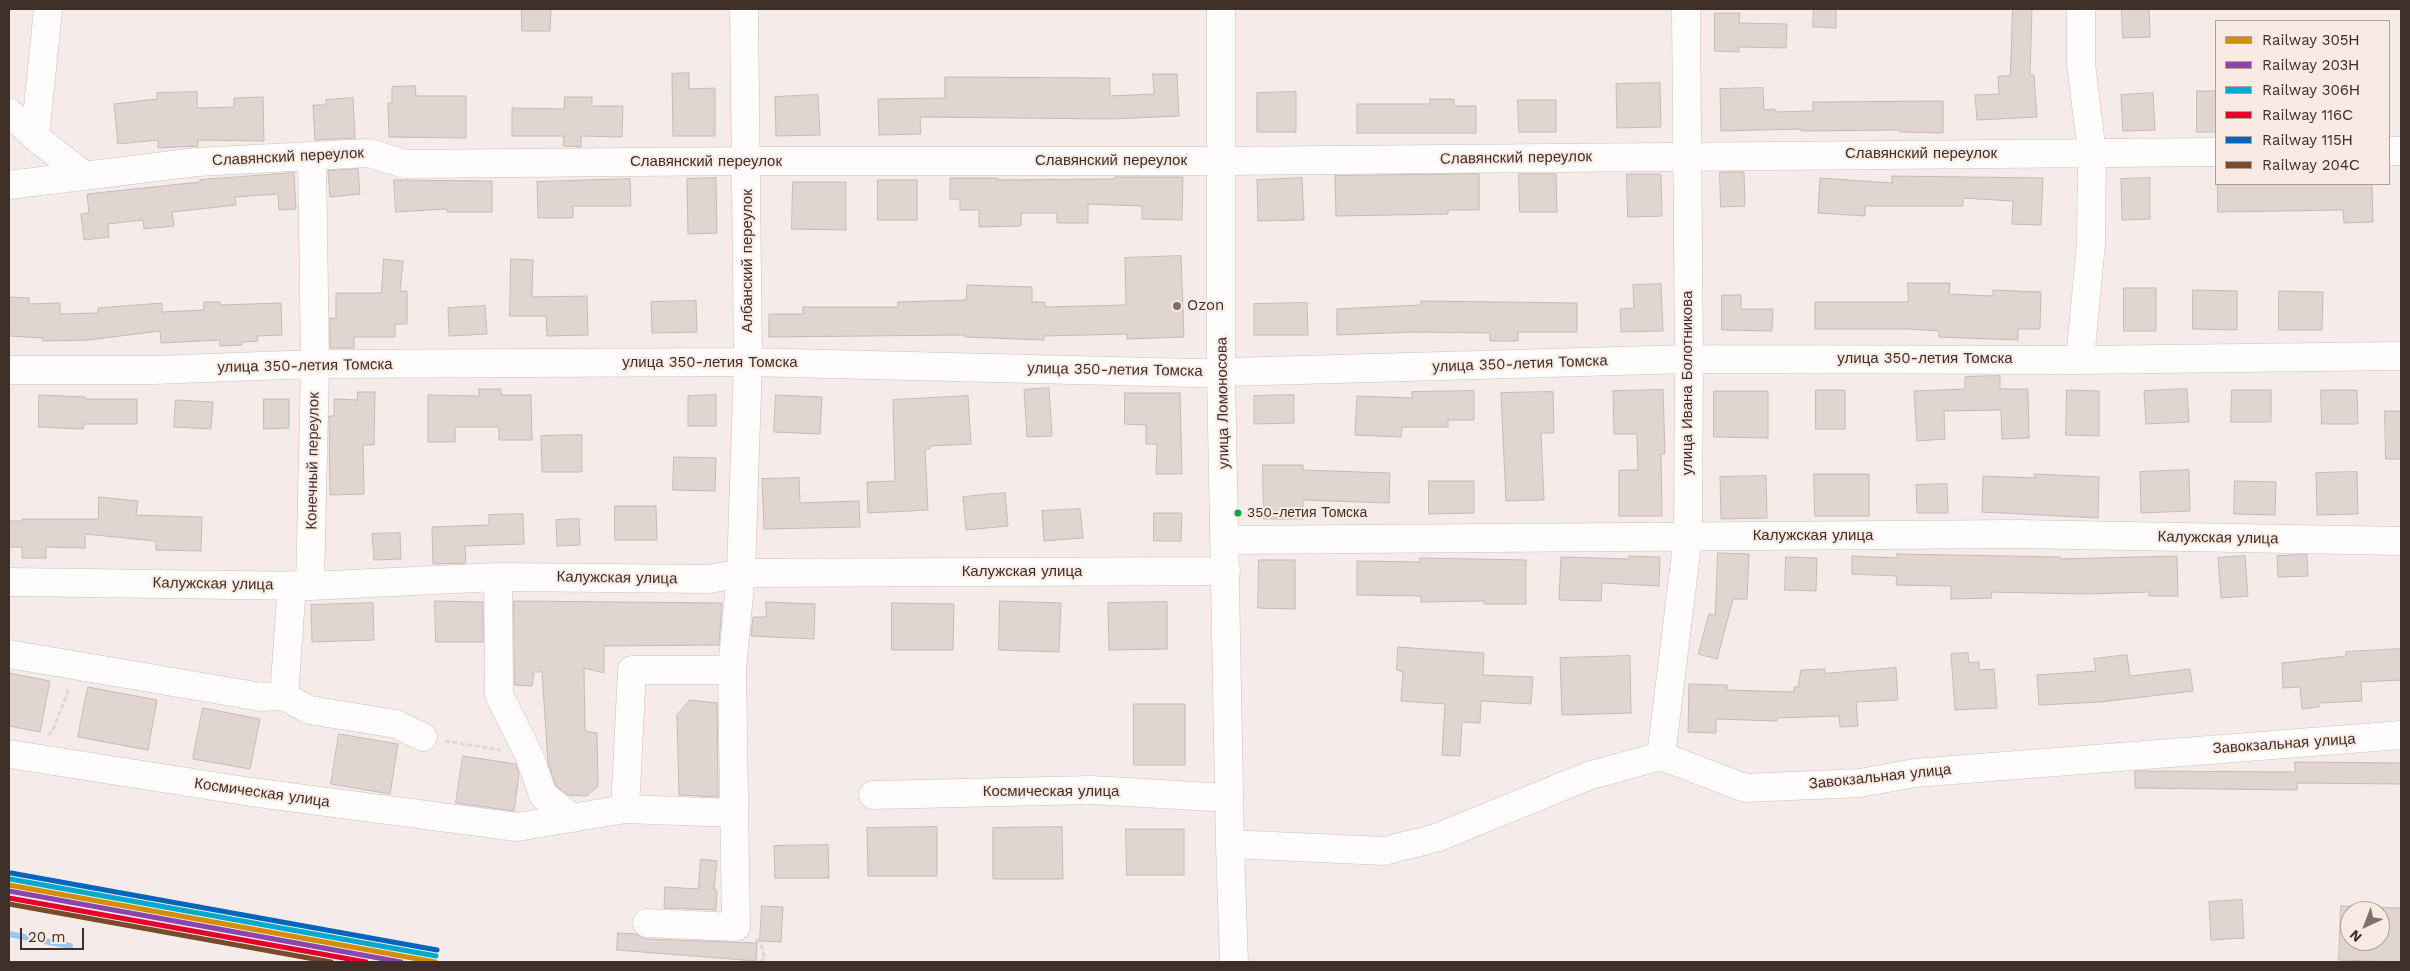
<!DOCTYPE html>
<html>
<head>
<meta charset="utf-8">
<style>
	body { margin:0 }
	#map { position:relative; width:2410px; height:971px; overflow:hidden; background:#f5ece9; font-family:"Work Sans",sans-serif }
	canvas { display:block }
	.frame { position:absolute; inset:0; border:10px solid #3e2f29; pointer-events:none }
	.legend { position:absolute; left:2215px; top:20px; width:175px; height:165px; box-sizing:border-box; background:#faeae4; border:1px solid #af9f99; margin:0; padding:6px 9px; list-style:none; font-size:15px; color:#3e2f29 }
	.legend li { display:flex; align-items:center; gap:10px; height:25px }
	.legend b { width:25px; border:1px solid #af9f99 }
	.north { position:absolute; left:2340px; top:901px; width:50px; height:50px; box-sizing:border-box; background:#faeae4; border:1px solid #af9f99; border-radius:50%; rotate:223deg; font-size:14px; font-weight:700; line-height:20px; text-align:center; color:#3e2f29 }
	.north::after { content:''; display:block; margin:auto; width:18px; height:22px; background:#7e716c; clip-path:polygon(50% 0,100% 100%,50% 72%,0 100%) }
	.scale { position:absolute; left:20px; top:928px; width:64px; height:22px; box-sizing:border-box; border:2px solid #3e2f29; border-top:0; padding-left:6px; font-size:15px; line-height:18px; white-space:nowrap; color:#3e2f29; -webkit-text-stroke:4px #faeae4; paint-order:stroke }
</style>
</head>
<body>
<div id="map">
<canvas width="2410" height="971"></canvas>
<div class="frame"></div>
<ul class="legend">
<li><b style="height:6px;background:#d28e08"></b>Railway 305Н</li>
<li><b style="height:6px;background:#8e44ad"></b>Railway 203Н</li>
<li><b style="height:6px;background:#00a9ce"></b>Railway 306Н</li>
<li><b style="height:6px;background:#e4002b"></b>Railway 116С</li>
<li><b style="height:6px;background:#0065bd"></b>Railway 115Н</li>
<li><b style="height:6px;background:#7a4b2a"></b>Railway 204С</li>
</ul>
<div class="north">N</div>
<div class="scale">20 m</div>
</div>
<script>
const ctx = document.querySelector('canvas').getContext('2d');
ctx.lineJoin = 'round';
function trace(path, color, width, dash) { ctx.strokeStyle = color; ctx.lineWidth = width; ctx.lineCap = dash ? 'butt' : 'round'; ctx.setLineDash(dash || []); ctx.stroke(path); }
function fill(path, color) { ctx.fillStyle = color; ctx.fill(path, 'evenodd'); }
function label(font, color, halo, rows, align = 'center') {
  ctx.font = font + ' "Work Sans",sans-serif'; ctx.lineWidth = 4; ctx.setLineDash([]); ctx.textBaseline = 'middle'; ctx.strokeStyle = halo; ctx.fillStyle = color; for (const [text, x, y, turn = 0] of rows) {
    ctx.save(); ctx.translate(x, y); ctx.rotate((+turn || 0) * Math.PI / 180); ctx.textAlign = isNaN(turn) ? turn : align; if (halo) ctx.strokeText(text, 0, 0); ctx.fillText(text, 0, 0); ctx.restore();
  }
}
trace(new Path2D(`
	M9 934 70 946`), '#9dc6ec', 6);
const building = new Path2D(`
	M522 9H551L550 31H522Z
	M1814 9H1836V28L1813 27Z
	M2013 9H2032L2030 75H2034L2037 117 1977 120 1975 95 1999 94 1998 76H2010Z
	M2122 9H2149L2150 37 2123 38Z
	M1715 13H1740L1739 23 1787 24 1786 48 1739 47V52L1715 51Z
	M689 73V89L715 88V136H673L672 74Z
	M1153 74H1177L1179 116 1110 119 920 117 921 134 879 135 878 99 945 98V77L1110 78V96L1154 94Z
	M1660 83 1661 127 1617 128 1616 84Z
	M415 86 416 96H466V138L389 137 388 103H392V87Z
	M1763 88 1764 110 1775 109V112L1813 111V102L1943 101V133L1900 132V130L1801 131V129L1721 131 1720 89Z
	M2197 91H2216V132H2197Z
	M197 92V108L234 107V98L263 97 264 141 198 140V146L158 148V140L118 144 114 104 157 99V93Z
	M1296 92V132H1257V93Z
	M2153 93 2155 130 2123 131 2121 95Z
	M818 95 820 135 776 136 775 97Z
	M565 97H592V106H623L622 137 581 136V147L563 146 564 136H512V108L564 109Z
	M353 98 355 138 315 140 313 105H326V100Z
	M1430 99H1454V106H1476V133H1357V104H1430Z
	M1518 100H1556V132H1519Z
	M358 169 360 194 330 197 328 171Z
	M1720 172H1744L1745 206 1721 207Z
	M294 173 296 209 279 210 278 194 235 197 236 205 172 212 174 226 144 229 143 220 108 224 109 237 84 240 81 214 89 213 87 194 200 182V180Z
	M1479 174V210H1448V214L1336 216 1335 176Z
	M1519 174H1556L1557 212H1520Z
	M1627 174H1661L1662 216 1628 217Z
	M1892 176 2043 178 2041 225 2012 224 2013 201 1963 198V206H1865V216L1818 213 1820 178 1892 183Z
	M1115 177H1183L1182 220 1142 219V206L1088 204V223H1057V213H1021V226L979 227V210H960V199H950V178H998V180L1115 179Z
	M716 178 717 233 688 234 687 179Z
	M1302 178 1304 220 1258 221 1257 180Z
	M2150 178V219L2122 220 2121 179Z
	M630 179 631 206H573V218H538L537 182Z
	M394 180 492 181V212H447V209L396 212Z
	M878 180H917V220H878Z
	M793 182H846V230L792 229Z
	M2218 184H2372L2373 222 2344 223 2343 210 2218 212Z
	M1181 256 1184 337 1127 339V334L1044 336V340L965 337V335L769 337V314H803V307H898V302L966 300 967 285 1032 287V302H1045V307L1126 305 1125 258Z
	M384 259 403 261 400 291H407V324H395V337H354V348H330V318H336V293H381Z
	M511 259 533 260 532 297 587 296 588 335 547 336 546 316H510Z
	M1908 283H1950L1949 294 1993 296V290L2041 292 2040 329H2018V340L1939 337V331L1908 329H1815V302H1908Z
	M1661 284 1663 331 1621 332 1620 309 1634 308 1633 285Z
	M2124 288H2156V331H2124Z
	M2193 290 2237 291V330L2193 329Z
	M2279 291 2323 292 2322 330H2279Z
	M1722 295H1741V309H1773L1772 331 1722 330Z
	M9 297 29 298V304L60 303V314L98 313V308L162 303V312L204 310V302H220V305L281 303 282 335 257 336 258 341 242 342V345L220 346V340L161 343 160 331 88 340 43 341V338L9 336Z
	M696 301 697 332 652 333 651 302Z
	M1421 301 1577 303V332H1518V341H1490V333L1413 332 1337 335V309L1421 305Z
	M1307 303 1308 335H1254V304Z
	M485 306 487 334 449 336 448 308Z
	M2000 376V389H2028L2029 438 2002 439 2001 410 1944 411 1945 439 1917 441 1914 391 1965 389V377Z
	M1049 388 1052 436 1027 437 1024 390Z
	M479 389H501V395H531L532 440H499V427H455V442H428V395L479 396Z
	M2187 389 2189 422 2146 424 2144 391Z
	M1663 390 1665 454H1661L1662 516H1619V470H1638L1637 434H1614L1613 391Z
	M1816 390H1845V429H1816Z
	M2067 390 2099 391V436L2066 435Z
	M2232 390H2271V422H2231Z
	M2321 390H2357L2358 424H2322Z
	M1474 391V420H1448V427H1402L1401 437 1355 435 1357 396 1412 398V392Z
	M1714 391H1768V438L1714 437Z
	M358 392H375L374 445H363L364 494 330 495 329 416H334V399L357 400Z
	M1553 392 1554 433H1541L1544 500 1506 501 1501 393Z
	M1125 393H1180L1182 474H1156L1157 444H1146V425L1125 424Z
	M39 395 85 397V399H137V424H84L83 429 39 427Z
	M716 395V426H688V396Z
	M776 395 822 397 820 434 774 432Z
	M1294 395V423L1254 424V396Z
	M968 396 971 444 930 446V449H925L928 510 868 513 867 482 895 481 893 400Z
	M264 399H289V428L264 429Z
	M176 400 213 402 211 429 174 427Z
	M2385 411H2401V459H2386Z
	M582 435V472H542L541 436Z
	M674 457 716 458 715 491 673 490Z
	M1263 465H1303V470L1390 473 1389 503 1303 500V519H1264Z
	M2189 470 2190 511 2141 513 2140 472Z
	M2357 472 2358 514 2317 515 2316 473Z
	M1814 474H1869V516H1815Z
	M2035 474 2099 477 2098 518 1982 512 1983 476 2035 478Z
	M1766 476 1767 518 1721 519 1720 477Z
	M799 478 800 503 859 501 860 527 764 529 762 479Z
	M1429 481H1474V513L1429 514Z
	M2235 481 2276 482 2275 515 2234 514Z
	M1947 484 1948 513H1917L1916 485Z
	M1005 493 1008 526 966 530 963 497Z
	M99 497 138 501 136 515 202 517 201 551 156 550V541L85 534V548L46 547V558H22V547H9V521H22V519H98Z
	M615 506H656L657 540H615Z
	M1080 509 1083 538 1044 541 1042 511Z
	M1154 513H1182L1181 541H1154Z
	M523 514 524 544 465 546 466 563 433 564 432 527 489 525V515Z
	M579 519 580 545 557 546 556 520Z
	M400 533 401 559 374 560 372 534Z
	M1718 553 1749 554 1747 599H1733L1717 659 1698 654 1709 614 1715 615Z
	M1897 554 2060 557V559L2177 556 2178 596H2149V592L2086 594 1991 592 1992 598 1951 599V586L1896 585 1897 576 1852 574V556L1897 558Z
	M2307 555 2308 576 2278 577 2277 556Z
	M1629 556 1660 557 1659 586 1602 583 1601 601 1559 600 1561 557 1629 559Z
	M2245 556 2248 596 2221 598 2218 558Z
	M1786 557 1817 558 1816 591 1785 590Z
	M1420 558 1526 560V604H1484V601L1421 602V596L1357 595V561L1420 562Z
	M1259 560H1295V609L1258 608Z
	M435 601 483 602V642H436Z
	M514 601 722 603 719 645 604 646V673L584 668 585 731 597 733 598 786 587 796 568 795 556 786 548 763 542 672H534L532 686 515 685Z
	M1000 601 1061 603 1059 652 999 650Z
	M766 602 815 604 814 639 751 636 753 617H766Z
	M1167 602V649L1109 650 1108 603Z
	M373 603 374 640 312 642 311 605Z
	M892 603 954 604 953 650H892Z
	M1398 647 1484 653 1483 675 1533 677 1531 704 1481 701 1480 723 1462 722 1460 756 1442 755 1445 704 1401 701 1403 672 1397 670Z
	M2401 649V680L2361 682 2362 701 2319 703V707L2302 709 2300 687 2283 688 2282 663 2346 656V652Z
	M1968 653 1969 663 1979 662V670L1994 669 1997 708 1955 710 1951 654Z
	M2127 655 2130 676 2190 669 2193 691 2100 702 2039 705 2037 675 2096 671 2094 659Z
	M1630 656 1631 713 1562 715 1560 658Z
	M1896 668 1898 700 1856 702 1858 726 1840 727 1839 716 1777 718V721L1716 719V733L1688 732 1689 684 1727 685V690L1794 692V687H1798L1801 670 1825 669V673Z
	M9 673 50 681 40 732 9 726Z
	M88 687 157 700 148 750 78 737Z
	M690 700 717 703 718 797 679 795 677 715Z
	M1134 704H1185V765H1134Z
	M203 708 260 719 250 769 193 759Z
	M339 734 398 744 390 794 331 784Z
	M463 756 516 764 519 774 514 811 456 803Z
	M2295 762 2401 763V784L2297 783V790L2135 788V771L2295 772Z
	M937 827V876H868L867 828Z
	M1062 827 1063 879H993V828Z
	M1126 829H1184V875H1127Z
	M828 845 829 878H775L774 846Z
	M701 859 717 861 714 889 717 890 716 910 664 908 665 887 698 889Z
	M2242 900 2244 938 2211 940 2209 902Z
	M762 906 783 907 781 942 760 941Z
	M2341 906 2401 908V962L2339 960ZM2350 911H2380V941H2350Z
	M618 933 637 934 646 939 757 943 756 961 617 950Z`);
fill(building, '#e1d5d1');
trace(building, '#c5bab6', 1);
const minor = new Path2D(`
	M48 9 35 137 84 175
	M1221 9V372L1230 844 1234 962
	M9 112 35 137
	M2389 151H2401
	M9 185 197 162 369 153 405 164 748 161H1222L2216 152
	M2080 360 2091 244 2092 153 2081 64V9
	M9 370H154L315 364 748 362 1195 373 1689 359 2080 360 2401 356
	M1225 540 2018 534 2401 541
	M498 577 499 695 529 755 543 795 572 818
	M9 582 310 586 498 577 709 579 741 573 1226 571
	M310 586 315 364 312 156
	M9 654 261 697 284 696 309 710 396 724 423 737
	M284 696 292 585
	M9 754 251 792 517 827 625 809 734 813
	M1661 756 1688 537 1689 359 1686 9
	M873 795 1092 790 1229 798
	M625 809 632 670H732
	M1230 844 1384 851 1436 838 1588 776 1661 756 1745 788 1860 783 1915 773 2401 735
	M647 923 736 927 732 670 741 573 748 362 744 9`);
trace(minor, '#cbc0bc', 29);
trace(new Path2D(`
	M48 735 52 732 69 689
	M445 741 501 750
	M756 939 761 944 765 958 761 962`), '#dbd8d7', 3, [5, 2.5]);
trace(minor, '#fefcfc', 28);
trace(new Path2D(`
	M9 885 435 962`), '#d28e08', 5);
trace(new Path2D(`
	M9 891 401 962`), '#8e44ad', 5);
trace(new Path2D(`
	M10 879 436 956`), '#00a9ce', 5);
trace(new Path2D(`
	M9 898 366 962`), '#e4002b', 5);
trace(new Path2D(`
	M11 873 437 950`), '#0065bd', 5);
trace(new Path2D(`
	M9 904 331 962`), '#7a4b2a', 5);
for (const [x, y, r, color] of [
	[1177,306,5,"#7e716c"],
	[1238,513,4.5,"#00a651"]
]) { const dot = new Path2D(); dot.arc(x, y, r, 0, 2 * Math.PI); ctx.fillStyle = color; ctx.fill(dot); trace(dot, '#faeae4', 2); }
label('14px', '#3e2f29', '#faeae4', [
	["350-летия Томска",1247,513]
], 'left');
label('15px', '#3e2f29', '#faeae4', [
	["Славянский переулок",1921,154],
	["Славянский переулок",288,157,-3],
	["Славянский переулок",1516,158,-1],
	["Славянский переулок",1111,161],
	["Славянский переулок",706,162],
	["Албанский переулок",748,261,-90],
	["улица 350-летия Томска",1925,359],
	["улица 350-летия Томска",710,363],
	["улица 350-летия Томска",1520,364,-2],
	["улица 350-летия Томска",305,366,-1],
	["улица 350-летия Томска",1115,370,1],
	["улица Ивана Болотникова",1688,383,-90],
	["улица Ломоносова",1223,403,-91],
	["Конечный переулок",313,461,-89],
	["Калужская улица",1813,536],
	["Калужская улица",2218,538,1],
	["Калужская улица",1022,572],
	["Калужская улица",617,578,1],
	["Калужская улица",213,584,1],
	["Завокзальная улица",2284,744,-4],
	["Завокзальная улица",1880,777,-6],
	["Космическая улица",1051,792],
	["Космическая улица",262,793,8]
]);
label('15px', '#3e2f29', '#faeae4', [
	["Ozon",1187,306]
], 'left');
</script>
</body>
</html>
